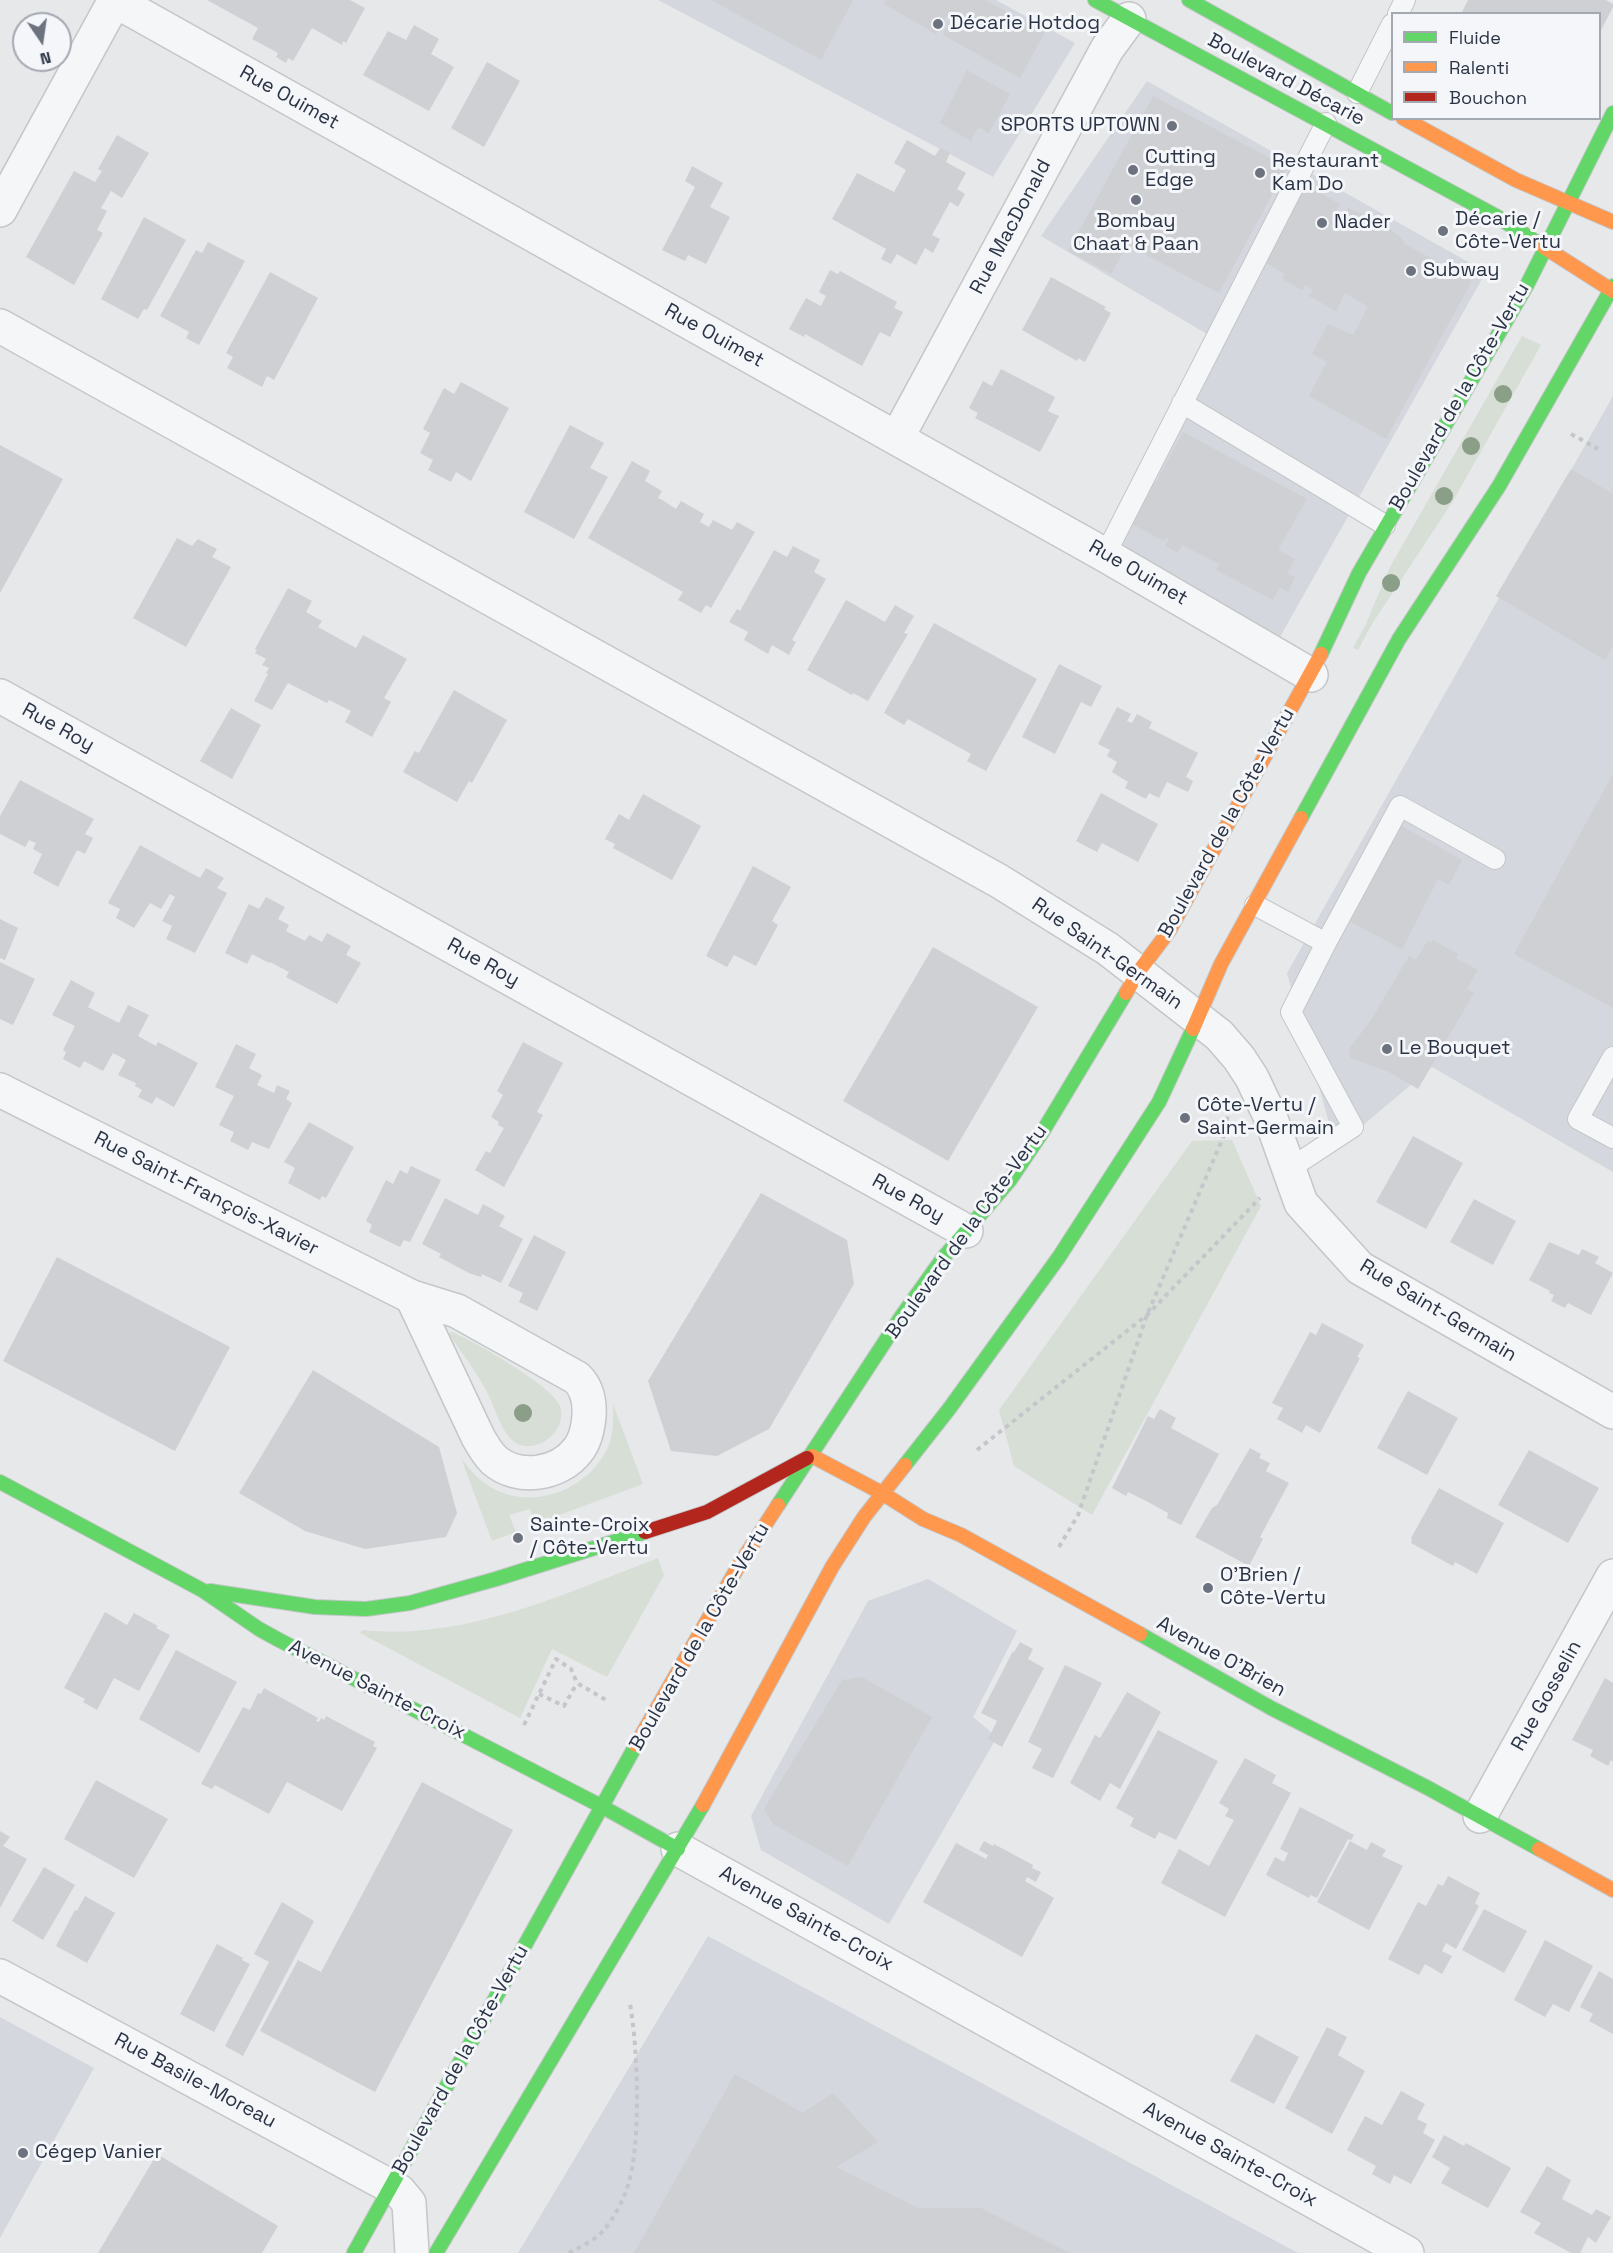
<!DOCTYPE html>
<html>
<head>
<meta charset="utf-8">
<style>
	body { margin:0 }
	#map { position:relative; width:1613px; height:2253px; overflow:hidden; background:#e6e8ea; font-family:"Space Grotesk",sans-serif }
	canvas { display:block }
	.legend { position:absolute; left:1391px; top:12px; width:210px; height:108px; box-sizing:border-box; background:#f4f6f9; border:2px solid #a4a8b1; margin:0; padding:8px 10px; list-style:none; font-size:18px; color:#2b3445 }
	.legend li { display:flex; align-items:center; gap:12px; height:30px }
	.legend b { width:30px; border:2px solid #a4a8b1 }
	.north { position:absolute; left:12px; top:12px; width:60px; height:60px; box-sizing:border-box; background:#f4f6f9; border:2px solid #a4a8b1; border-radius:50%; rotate:167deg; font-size:16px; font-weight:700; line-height:24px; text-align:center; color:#2b3445 }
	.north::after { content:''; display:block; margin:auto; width:21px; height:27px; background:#6c737f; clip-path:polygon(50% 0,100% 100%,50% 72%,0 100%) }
</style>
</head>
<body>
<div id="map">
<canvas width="1613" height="2253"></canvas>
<ul class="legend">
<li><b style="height:8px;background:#63d668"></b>Fluide</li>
<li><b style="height:8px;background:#ff974d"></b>Ralenti</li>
<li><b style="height:8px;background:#b3261e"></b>Bouchon</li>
</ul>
<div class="north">N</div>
</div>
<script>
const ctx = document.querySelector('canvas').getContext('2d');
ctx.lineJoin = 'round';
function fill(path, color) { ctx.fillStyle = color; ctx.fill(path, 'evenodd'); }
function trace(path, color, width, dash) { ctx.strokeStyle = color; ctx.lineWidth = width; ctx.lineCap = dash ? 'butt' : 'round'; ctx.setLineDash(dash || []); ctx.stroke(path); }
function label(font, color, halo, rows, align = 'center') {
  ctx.font = font + ' "Space Grotesk",sans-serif'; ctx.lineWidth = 6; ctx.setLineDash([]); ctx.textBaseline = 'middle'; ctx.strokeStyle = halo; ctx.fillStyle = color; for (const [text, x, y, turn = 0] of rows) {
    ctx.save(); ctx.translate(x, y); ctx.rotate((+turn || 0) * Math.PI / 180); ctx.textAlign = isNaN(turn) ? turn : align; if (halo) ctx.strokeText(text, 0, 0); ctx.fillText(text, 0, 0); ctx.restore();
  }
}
fill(new Path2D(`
	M658 0H996L1075 43 993 177Z
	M1147 81 1486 272 1276 644 1113 545 1212 337 1041 236Z
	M1613 396V1172L1432 1067 1336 1148 1287 973Z
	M928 1579 1017 1631 973 1717 997 1737 889 1924 761 1850 751 1816 868 1601Z
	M708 1936 1298 2253H518Z
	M0 2017 94 2068 0 2238Z`), '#d4d7dd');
fill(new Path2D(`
	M1522 336 1541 345 1453 501 1372 624 1358 650 1353 648 1365 626 1390 567Z
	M1232 1140 1261 1206 1092 1515 1014 1466 999 1410 1192 1141Z
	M452 1332C472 1340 554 1387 560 1406 569 1433 531 1459 511 1439 500 1428 495 1408 488 1394 477 1373 464 1355 450 1336L449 1333Z
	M613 1404 643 1484 535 1524 530 1509 509 1515 516 1532 492 1541 461 1458C470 1470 480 1482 494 1489 536 1511 591 1488 609 1445 614 1432 613 1418 613 1404Z
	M658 1558 664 1575 607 1677 552 1649 520 1718 360 1633 362 1630C466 1641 563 1594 658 1558Z`), '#d6ded6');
fill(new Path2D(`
	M207 0H350L365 8 346 43 343 41 342 45 312 28 293 61 288 58 286 63 276 57 278 53 252 39 258 28Z
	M711 0H853L821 60Z
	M886 0H985L1045 32 1020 78 943 35 951 19 946 16 936 34 884 4Z
	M1468 0H1606L1613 4V7L1600 32V14H1461Z
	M414 25 439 39 431 54 454 67 429 111 363 75 388 31 406 40Z
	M487 62 520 81 484 147 451 128Z
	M967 70 1010 94 989 133 978 127 971 141 940 123Z
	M1153 96 1287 167 1219 293 1127 245 1111 274 1068 251Z
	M117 135 149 153 122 198 111 191 101 208 107 211 97 230 103 233 74 285 26 257 74 171 95 182 102 171 98 169Z
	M907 140 935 156 940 148 950 153 946 162 966 173 957 189 965 194 958 207 950 202 932 235 940 239 933 253 925 248 916 265 897 254 891 264 881 259 886 249 832 219 857 173 894 192 906 170 894 163Z
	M692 166 723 183 710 207 730 217 706 264 688 255 685 261 662 250 695 187 685 181Z
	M1310 187 1340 204 1336 210 1344 214 1348 208 1378 220 1396 234 1404 241 1403 243 1472 281 1386 439 1309 396 1327 362 1312 354 1328 324 1353 335 1368 307 1345 293 1336 311 1309 296 1313 290 1305 285 1302 290 1282 279 1285 274 1263 261 1303 191 1306 193Z
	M144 217 186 240 147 310 144 309 138 319 101 299Z
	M208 242 245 261 199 345 186 338 189 332 160 316 196 250 202 253Z
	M830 270 838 274 840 271 897 302 894 308 903 312 890 337 880 332 862 366 805 334 804 337 789 329 806 298 821 306 826 296 819 292Z
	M270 272 318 298 274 380 267 376 262 387 227 368 233 357 226 353Z
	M1051 277 1106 307 1104 309 1111 313 1085 362 1078 358 1077 361 1022 330Z
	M1001 369 1055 397 1048 411 1059 416 1040 452 975 418 978 413 969 408 983 381 992 386Z
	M461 382 509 408 471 481 456 472 451 482 428 470 433 460 420 453 430 433 423 429 444 388 454 394Z
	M570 425 604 443 590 468 608 477 574 539 524 512Z
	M1183 432 1307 499 1278 550 1295 559 1287 574 1295 577 1288 592 1280 587 1273 600 1216 570 1219 564 1182 545 1178 553 1165 546 1169 538 1167 537 1164 541 1130 523 1151 483 1155 484Z
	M0 445 63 479 0 593Z
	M632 461 650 471 645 481 662 491 658 498 664 501 676 509 681 501 704 514 700 522 709 527 713 520 732 530 737 522 755 532 711 608 706 605 701 613 678 600 683 592 588 538Z
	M1571 469 1613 494V646L1605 660 1496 596Z
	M177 538 192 546 198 539 217 549 212 557 231 567 186 647 133 618Z
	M793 546 820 560 814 572 826 579 792 640 796 642 789 655 772 645 768 654 744 640 748 632 729 622 737 609 740 611 774 550 787 557Z
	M288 588 312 601 306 612 322 621 318 627 356 648 363 635 407 659 384 698 391 702 372 737 345 722 351 711 329 700 327 703 288 683 272 710 254 701 268 674 266 673 269 668 262 665 266 659 255 653 257 650 255 649Z
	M846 600 885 622 895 605 914 616 904 633 908 634 868 701 853 693 852 695 807 670Z
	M934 623 1037 679 986 771 967 761 971 754 908 719 904 725 884 713Z
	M1059 664 1102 686 1091 707 1081 702 1055 754 1022 737Z
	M454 690 507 720 472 783 469 781 457 802 403 772 415 751 419 753Z
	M1117 707 1131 714 1127 721 1132 723 1137 714 1152 722 1149 728 1198 753 1186 777 1193 781 1188 792 1167 782 1159 798 1149 793 1146 799 1125 788 1128 782 1112 772 1117 762 1107 756 1110 750 1098 744Z
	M231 708 261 725 232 779 200 761Z
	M1613 774V1008L1514 954Z
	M20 780 94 819 85 834 93 838 85 854 77 850 58 887 33 873 42 854 33 849 36 843 29 840 25 847 0 834V816Z
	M1101 793 1158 824 1138 862 1102 843 1097 852 1076 841Z
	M643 794 701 826 672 880 613 848 615 844 605 839 619 814 629 820Z
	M1402 826 1462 860 1449 885 1438 879 1402 949 1351 922V918Z
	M140 845 200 878 206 868 224 878 217 888 227 893 195 953 166 939 172 926 162 921 175 897 170 894 161 909 150 903 134 928 116 918 120 909 108 903Z
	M753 866 791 887 772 921 778 925 756 966 734 955 727 967 706 956Z
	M266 897 285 907 278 919 289 925 286 931 305 941 309 935 322 942 327 933 351 946 346 955 361 963 337 1004 286 977 289 972 270 962 269 963 252 954 247 964 225 953 249 904 259 909Z
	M0 919 18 928 5 960 0 958Z
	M1433 940 1458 954 1456 958 1478 970 1467 989 1474 993 1418 1089 1389 1072 1351 1058 1349 1053 1350 1048 1371 1020 1409 956 1416 960 1427 941 1431 943Z
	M933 947 1038 1007 948 1161 843 1101Z
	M0 962 35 979 13 1025 0 1019Z
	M71 980 95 993 88 1007 119 1023 128 1005 149 1015 138 1036 156 1046 158 1042 198 1063 174 1107 156 1097 152 1104 138 1097 142 1090 135 1086 136 1083 118 1075 126 1060 113 1053 103 1071 84 1061 80 1068 63 1059 66 1052 63 1050 75 1026 52 1015Z
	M523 1042 563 1063 537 1112 543 1115 504 1187 475 1170 486 1151 490 1153 504 1128 498 1125 499 1122 491 1117 503 1095 497 1091Z
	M236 1044 256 1054 249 1068 262 1075 257 1085 274 1093 277 1085 290 1091 286 1099 292 1103 269 1149 252 1142 248 1150 230 1141 234 1132 219 1125 234 1096 215 1087Z
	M309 1122 354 1147 326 1198 322 1196 320 1200 288 1183 295 1168 284 1162Z
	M1413 1136 1463 1163 1426 1229 1376 1202Z
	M411 1166 441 1180 410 1242 404 1240 400 1247 369 1232 372 1225 366 1221 386 1180 393 1184 400 1170 407 1174Z
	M761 1193 847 1240 854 1284 769 1429 717 1456 671 1451 648 1381Z
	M445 1198 478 1215 483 1204 505 1216 499 1226 523 1239 501 1283 482 1274 481 1277 469 1273 439 1257 441 1254 422 1244Z
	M1474 1199 1516 1221 1493 1265 1450 1242Z
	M534 1235 566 1252 537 1311 519 1302 523 1293 508 1286Z
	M1549 1242 1579 1255 1582 1249 1599 1257 1595 1263 1613 1273 1591 1315 1568 1303 1565 1308 1551 1301 1554 1295 1549 1293 1550 1291 1529 1280Z
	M57 1257 230 1347 175 1451 3 1361Z
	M1322 1323 1364 1345 1357 1357 1360 1358 1320 1433 1306 1425 1302 1433 1277 1419 1283 1408 1272 1403 1310 1332 1316 1335Z
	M313 1370 439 1447 457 1513 446 1537 365 1549 305 1531 239 1493Z
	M1408 1391 1458 1418 1427 1475 1377 1448Z
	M1160 1409 1176 1418 1171 1428 1219 1454 1181 1525 1167 1518 1168 1513 1148 1502 1128 1492 1126 1496 1112 1488 1148 1416 1154 1419Z
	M1250 1448 1261 1454 1259 1458 1270 1463 1266 1471 1289 1483 1260 1537 1263 1539 1249 1566 1195 1537 1212 1508 1217 1505Z
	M1529 1450 1599 1488 1568 1543 1498 1505Z
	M1439 1488 1504 1523 1477 1574 1455 1562 1453 1566 1411 1543 1412 1539 1411 1538Z
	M105 1612 127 1625 134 1613 158 1626 156 1628 170 1635 139 1691 114 1678 97 1710 83 1702 85 1699 64 1688Z
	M1020 1642 1033 1649 1028 1659 1044 1668 1002 1747 988 1739 997 1721 981 1713 1013 1651 1014 1652Z
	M176 1650 237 1682 199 1753 139 1719Z
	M1065 1665 1102 1683 1053 1778 1032 1768 1042 1749 1028 1742Z
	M862 1677 932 1717 848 1866 773 1824 764 1809 842 1680Z
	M1605 1678 1613 1683V1762L1611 1760 1608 1766 1590 1756 1593 1750 1572 1740Z
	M264 1688 318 1718 316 1721 319 1722 321 1718 324 1720 326 1716 375 1742 373 1746 377 1748 342 1811 287 1782 269 1814 215 1785 212 1789 201 1784 243 1707 250 1710 258 1693 261 1694Z
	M1127 1692 1161 1712 1120 1789 1110 1783 1100 1801 1070 1783 1095 1735 1100 1738Z
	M1158 1730 1218 1761 1176 1840 1159 1832 1155 1839 1130 1826 1134 1818 1116 1808Z
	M1245 1758 1276 1775 1272 1783 1291 1793 1225 1917 1161 1883 1179 1849 1209 1866 1234 1820 1225 1816 1229 1809 1219 1803Z
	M96 1780 168 1819 134 1878 64 1839Z
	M422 1782 513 1830 375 2092 260 2031 298 1960 321 1972Z
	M1300 1807 1354 1835 1351 1840 1348 1839 1317 1898 1310 1895 1309 1898 1266 1875 1275 1857 1284 1862 1288 1853 1280 1849Z
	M0 1831 10 1837 3 1846 27 1859 0 1908Z
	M984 1841 993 1846 994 1844 1033 1865 1032 1868 1041 1872 1036 1882 1027 1877 1025 1881 1054 1898 1022 1957 923 1902 956 1843 986 1859 988 1855 979 1850Z
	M1350 1841 1367 1850 1371 1842 1386 1850 1382 1856 1403 1866 1369 1930 1317 1902Z
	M44 1867 75 1885 43 1940 12 1921Z
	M1448 1876 1480 1893 1475 1903 1479 1906 1456 1949 1446 1943 1442 1951 1452 1956 1442 1974 1425 1964 1419 1975 1388 1959 1418 1902 1426 1906 1438 1884 1443 1886Z
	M85 1896 115 1913 87 1963 56 1946 75 1910 77 1911Z
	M282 1902 314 1921 243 2056 225 2046 269 1962 254 1954Z
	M1484 1909 1527 1931 1504 1973 1462 1950Z
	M1545 1940 1593 1966 1569 2012 1553 2004 1545 2017 1514 2000Z
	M217 1944 243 1958 242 1960 250 1964 214 2032 180 2014Z
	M1599 1971 1613 1979V2034L1589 2021 1593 2014 1580 2007Z
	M1327 2027 1347 2037 1338 2055 1365 2071 1332 2134 1285 2108Z
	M1256 2034 1299 2057 1274 2104 1230 2081Z
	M735 2074 803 2113 833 2093 878 2142 836 2167 918 2208H981L1070 2253H634Z
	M1401 2091 1425 2104 1417 2119 1427 2124 1423 2133 1435 2140 1411 2184 1394 2175 1390 2184 1372 2174 1376 2166 1347 2150 1365 2116 1382 2125Z
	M1444 2135 1464 2146 1466 2143 1511 2168 1488 2208 1441 2183 1450 2168 1432 2157Z
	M157 2154 278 2226 262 2253H98Z
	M1547 2166 1571 2180 1562 2199 1592 2215 1596 2209 1611 2217 1596 2243 1588 2237 1580 2253H1571L1534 2233 1541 2223 1520 2212Z`), '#ced0d3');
const lane = new Path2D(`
	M1398 14 1405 0
	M1357 93 1392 24
	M1182 403 1385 525
	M1105 555 1326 123
	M1255 905 1326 943 1291 1012 1353 1127 1289 1169
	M1326 943 1400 806 1495 859
	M1613 1057 1578 1119 1613 1138`);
const street = new Path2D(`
	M114 0 1105 555 1311 675
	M0 210 115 0
	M0 326 999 881 1108 949 1219 1035 1239 1058 1252 1078 1270 1116 1301 1203 1360 1268 1613 1412
	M897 438 1107 49 1129 19
	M0 696 966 1231
	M0 1090 412 1297 457 1311 577 1378C587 1388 590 1401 589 1416 588 1428 586 1440 578 1450 559 1475 518 1481 494 1460 487 1453 483 1446 478 1437L412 1297
	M1480 1816 1613 1576
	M678 1849 1407 2253
	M0 1976 399 2191 409 2203 412 2253`);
const fast = new Path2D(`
	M1095 0 1496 216 1544 247
	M1189 0 1392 113
	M1321 654 1359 573 1527 285 1613 113
	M1301 818 1399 639 1499 486 1613 286
	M905 1465 949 1409 1059 1257 1159 1102 1193 1029
	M0 1482 202 1590 259 1629 279 1640 601 1806 678 1849
	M778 1505 901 1317 943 1258 1010 1180 1043 1131 1126 993
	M210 1591 315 1607 366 1609 410 1603 496 1579 645 1532
	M1140 1634 1271 1708 1428 1788 1539 1849
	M354 2253 636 1745
	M436 2253 703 1805`);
const slow = new Path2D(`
	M1403 118 1516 180 1613 222
	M1544 247 1613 291
	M1126 993 1139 971 1169 931 1321 654
	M1193 1029 1221 964 1301 818
	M812 1456 882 1493 923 1519 961 1535 1140 1634
	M636 1745 738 1567 778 1505
	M703 1805 832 1567 864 1517 905 1465
	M1539 1849 1613 1890`);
const jam = new Path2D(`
	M645 1532 707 1512 807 1458`);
trace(lane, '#c4c6c8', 22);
trace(street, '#c4c6c8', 36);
trace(fast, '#c4c6c8', 16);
trace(slow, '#c4c6c8', 16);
trace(jam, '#c4c6c8', 16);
trace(new Path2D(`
	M1571 434 1598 449
	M977 1450 1147 1315 1260 1198
	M1059 1547 1078 1515 1147 1315 1225 1133 1228 1113
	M539 1694 564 1706 577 1683
	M524 1725 556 1659 571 1669 577 1683 606 1700
	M569 2253C580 2247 594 2241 603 2231 612 2221 622 2203 626 2191 642 2150 638 2048 630 2004`), '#c5c6ca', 4, [4.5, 4.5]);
trace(lane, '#f5f6f7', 20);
trace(street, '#f5f6f7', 33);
trace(fast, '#63d668', 14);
trace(slow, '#ff974d', 14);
trace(jam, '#b3261e', 14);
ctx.fillStyle = '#8a9e88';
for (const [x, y] of [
	[1503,394],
	[1471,446],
	[1444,496],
	[1391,583],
	[523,1413]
]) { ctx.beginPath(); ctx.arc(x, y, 9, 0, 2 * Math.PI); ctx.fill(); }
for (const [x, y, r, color] of [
	[938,24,6,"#6c737f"],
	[1172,126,6,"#6c737f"],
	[1133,170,6,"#6c737f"],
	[1260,173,6,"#6c737f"],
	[1136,200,6,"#6c737f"],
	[1322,223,6,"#6c737f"],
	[1443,231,6,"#6c737f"],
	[1411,271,6,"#6c737f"],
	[1387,1049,6,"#6c737f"],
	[1185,1118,6,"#6c737f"],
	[518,1538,6,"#6c737f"],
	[1208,1588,6,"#6c737f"],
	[23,2153,6,"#6c737f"]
]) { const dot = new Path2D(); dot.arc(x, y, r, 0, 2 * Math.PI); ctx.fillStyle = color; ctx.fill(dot); trace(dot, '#f4f6f9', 2); }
label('20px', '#2b3445', '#f4f6f9', [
	["Décarie Hotdog",950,24],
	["SPORTS UPTOWN",1160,126,"right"],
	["Cutting",1145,158],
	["Edge",1145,181],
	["Restaurant",1272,162],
	["Kam Do",1272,185],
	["Décarie /",1455,220],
	["Côte-Vertu",1455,243],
	["Bombay",1136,222,"center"],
	["Chaat & Paan",1136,245,"center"],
	["Nader",1334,223],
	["Subway",1423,271],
	["Le Bouquet",1399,1049],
	["Côte-Vertu /",1197,1106],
	["Saint-Germain",1197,1129],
	["Sainte-Croix",530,1526],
	["/ Côte-Vertu",530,1549],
	["O'Brien /",1220,1576],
	["Côte-Vertu",1220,1599],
	["Cégep Vanier",35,2153]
], 'left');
label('20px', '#2b3445', '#f4f6f9', [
	["Boulevard Décarie",1286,80,28],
	["Rue Ouimet",289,98,29],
	["Rue MacDonald",1011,227,-62],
	["Rue Ouimet",714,336,29],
	["Boulevard de la Côte-Vertu",1460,397,-60],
	["Rue Ouimet",1138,573,30],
	["Rue Roy",58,728,29],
	["Boulevard de la Côte-Vertu",1227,823,-61],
	["Rue Saint-Germain",1107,954,35],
	["Rue Roy",483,963,29],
	["Rue Saint-François-Xavier",206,1194,27],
	["Rue Roy",908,1199,29],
	["Boulevard de la Côte-Vertu",967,1232,-54],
	["Rue Saint-Germain",1438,1311,31],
	["Boulevard de la Côte-Vertu",700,1637,-60],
	["Avenue O'Brien",1221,1657,29],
	["Avenue Sainte-Croix",377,1690,27],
	["Rue Gosselin",1547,1696,-61],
	["Avenue Sainte-Croix",806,1919,29],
	["Boulevard de la Côte-Vertu",461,2060,-61],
	["Rue Basile-Moreau",195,2081,28],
	["Avenue Sainte-Croix",1230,2155,29]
]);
</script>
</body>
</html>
